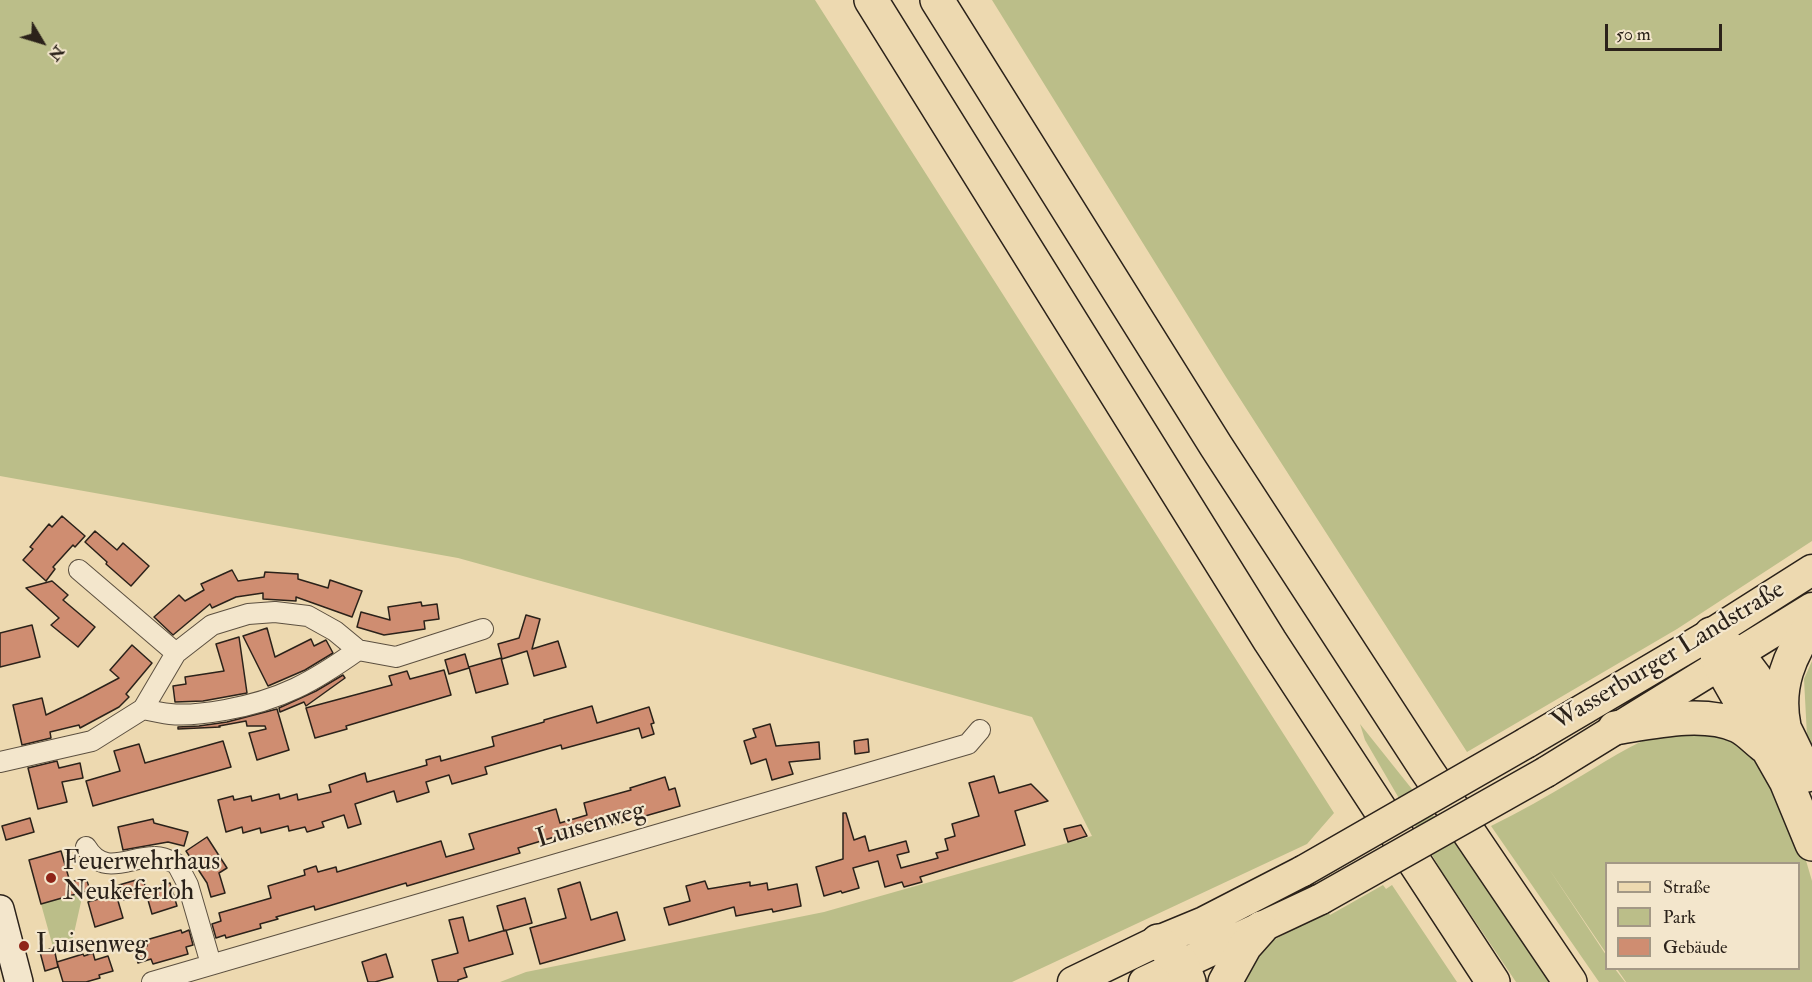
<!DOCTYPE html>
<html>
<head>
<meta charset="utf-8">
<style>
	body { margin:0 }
	#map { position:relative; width:1812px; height:982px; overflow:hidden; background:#edd9b0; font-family:"IM FELL Double Pica",serif }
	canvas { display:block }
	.legend { position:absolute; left:1605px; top:862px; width:195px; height:108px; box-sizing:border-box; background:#f3e6cc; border:2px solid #a39885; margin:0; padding:8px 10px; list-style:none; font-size:18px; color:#2b221a }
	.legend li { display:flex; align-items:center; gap:12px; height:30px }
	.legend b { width:30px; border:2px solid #a39885 }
	.north { position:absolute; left:12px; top:12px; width:60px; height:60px; -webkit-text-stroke:4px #f3e6cc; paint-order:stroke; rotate:128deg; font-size:16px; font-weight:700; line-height:24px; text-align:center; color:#2b221a }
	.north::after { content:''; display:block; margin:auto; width:21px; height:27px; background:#2b221a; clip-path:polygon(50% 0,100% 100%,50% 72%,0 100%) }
	.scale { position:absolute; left:1605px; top:24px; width:117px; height:27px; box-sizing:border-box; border:3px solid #2b221a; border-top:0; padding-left:8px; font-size:18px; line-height:21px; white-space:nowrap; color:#2b221a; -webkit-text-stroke:4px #f3e6cc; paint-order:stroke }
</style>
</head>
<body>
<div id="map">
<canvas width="1812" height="982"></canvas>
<ul class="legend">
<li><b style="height:8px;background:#edd9b0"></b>Straße</li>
<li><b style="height:16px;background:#bbbe89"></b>Park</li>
<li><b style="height:16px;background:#cf8d71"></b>Gebäude</li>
</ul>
<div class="north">N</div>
<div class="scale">50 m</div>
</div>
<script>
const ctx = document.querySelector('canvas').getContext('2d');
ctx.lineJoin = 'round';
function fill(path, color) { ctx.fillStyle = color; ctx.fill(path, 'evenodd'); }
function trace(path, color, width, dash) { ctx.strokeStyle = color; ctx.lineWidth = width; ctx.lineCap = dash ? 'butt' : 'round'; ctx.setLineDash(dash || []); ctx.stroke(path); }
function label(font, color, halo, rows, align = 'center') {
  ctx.font = font + ' "IM FELL Double Pica",serif'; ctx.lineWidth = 4.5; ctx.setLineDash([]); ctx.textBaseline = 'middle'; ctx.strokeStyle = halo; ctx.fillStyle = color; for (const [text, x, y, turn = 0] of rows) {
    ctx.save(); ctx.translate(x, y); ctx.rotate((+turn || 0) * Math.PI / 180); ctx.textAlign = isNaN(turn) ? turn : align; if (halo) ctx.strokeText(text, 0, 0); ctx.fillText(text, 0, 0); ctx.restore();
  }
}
fill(new Path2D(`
	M0 0H815L1334 813 1307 844 1012 982H500L526 972 824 912 1092 836 1032 717 458 558 0 476Z
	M992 0H1812V541L1677 629 1467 752 1226 377Z
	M1812 661V747L1807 736 1804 679Z
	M1360 724 1467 858 1550 982H1516L1442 872 1365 740Z
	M1692 726 1751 746 1800 840 1812 881V982H1626L1617 969 1798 968V864H1606V953L1549 869 1606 955V968L1615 969 1625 982H1599L1491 826C1519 812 1548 796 1576 779 1615 756 1646 733 1692 726Z
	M1383 885 1386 889 1392 885 1457 982H1236L1268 943 1328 911 1330 915Z
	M79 893 81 902 72 942 53 947 41 904Z`), '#bbbe89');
const building = new Path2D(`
	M62 516 85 536 75 547 73 545 53 567 55 569 46 581 23 560 33 549 30 547 49 524 52 527Z
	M95 531 117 550 123 543 149 566 131 586 106 564 107 562 85 542Z
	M232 570 238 581 264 577 265 572 298 574V579L328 588 330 580 362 591 352 617 296 597V601L263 599V593L236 597 212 608 210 604 173 635 154 617 179 595 185 601 204 590 201 584Z
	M52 581 68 595 63 600 95 627 78 647 51 625 59 618 26 588Z
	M421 602 422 606 437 604 439 619 424 621 425 629 384 635 357 627 361 612 390 620 388 607Z
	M526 615 540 619 532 649 558 641 566 667 534 676 527 651 502 659 498 644 519 638Z
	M32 625 40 657 0 667V633Z
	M267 628 275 657 311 639 314 646 326 640 333 653 305 670 268 686 243 636Z
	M239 637 247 693 203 701 175 702 173 686 186 684 185 677 224 671 216 644Z
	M132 645 152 663 126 694 129 697 119 707 80 728 79 725 50 732 51 738 22 745 13 705 42 698 46 715 83 697 119 678 110 670Z
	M465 654 469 668 449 674 445 660Z
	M501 658 508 684 476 693 469 667Z
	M444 670 451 695 346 726 347 729 315 738 306 708 392 685 389 676 407 671 410 679Z
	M343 675 345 678 306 706 304 702 280 712 279 708 316 691Z
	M592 706 597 723 649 707 654 723 651 724 654 734 642 738 639 728 562 749 561 745 485 767 487 774 452 784 449 775 426 782 429 792 397 802 394 791 355 804 361 824 348 828 344 815 322 822 324 827 307 832 305 827 289 831 288 826 261 833 260 828 243 833 242 827 226 832 218 800 233 796 234 800 251 796 252 801 279 794 280 799 297 794 298 800 331 792 329 785 365 773 367 782 427 765 426 760 440 756 441 761 494 746 492 737 544 722V720Z
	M277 709 289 750 257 760 249 733 266 729 265 726H247L246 721 219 726 220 727 178 729V727L199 726 227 722Z
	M770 724 776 746 819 742 820 759 789 762 793 774 772 780 766 759 751 764 744 741 756 737 753 729Z
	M868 739 869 752 855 754 854 741Z
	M223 741 231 767 93 806 86 781 120 771 114 751 139 744 145 763Z
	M57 761 59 768 80 763 83 778 62 782 67 802 38 809 28 768Z
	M994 776 999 793 1031 784 1048 801 1015 811 1025 845 920 877 922 882 904 887 902 882 885 887 878 861 853 868 859 888 842 893 841 891 824 896 816 867 843 859V813H846L854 840 865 836 869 851 906 841 909 852 897 855 901 868 938 858 936 853 948 850 945 839 955 836 952 824 979 816 969 783Z
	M665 777 669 790 675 788 680 806 586 833 584 828 518 848 520 853 407 886 406 883 315 910 314 906 276 917 278 919 260 924 261 928 226 938 225 935 216 938 212 924 221 921 219 913 271 898 268 886 305 875 304 870 316 866 318 872 336 867 337 872 441 841 446 857 474 849 469 834 556 809 560 823 587 815 584 803 631 790 630 788Z
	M30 818 34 832 6 840 2 826Z
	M153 819 154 823 188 832 184 846 168 842 123 850 118 827Z
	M1081 825 1087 836 1068 842 1064 829Z
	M207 837 227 868 219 873 225 893 211 897 207 883 186 851Z
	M61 851 70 882 86 878 90 890 41 904 29 860Z
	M143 878 146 890 170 883 177 906 152 914 146 893 123 900 119 885Z
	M705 881 708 889 750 882V886L767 883 768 890 797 884 801 906 773 912 772 909 736 916 734 907 669 925 664 908 690 901 686 886Z
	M580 882 591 920 617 912 625 940 540 964 530 928 566 918 558 889Z
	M116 894 123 918 95 927 88 902Z
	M525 898 532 923 504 931 497 906Z
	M463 917 469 941 506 930 513 954 464 968 467 977 458 980V982H438L432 960 458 953 449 920Z
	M181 930 182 933 189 930 193 945 186 947 188 954 153 964 151 959 138 963 135 950 147 946 146 940Z
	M54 948 58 967 45 971 40 952Z
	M93 953 95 960 108 956 113 971 99 975 100 978 86 982H63L57 962 83 954 84 956Z
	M386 954 393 977 375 982H368L362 962Z`);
fill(building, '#cf8d71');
trace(building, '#2b221a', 1.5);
const street = new Path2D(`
	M79 570 176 653
	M143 709C152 711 161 713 170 714 188 716 208 713 225 710 281 700 313 682 358 650
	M0 762 92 741 143 709 176 653 212 625 248 614 275 612 308 616 335 631 358 650 396 657 483 629
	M86 847C104 877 128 857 154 857 161 856 170 861 177 864L188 885 211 964
	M152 982 968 744 980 730`);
const secondary = new Path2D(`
	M0 909 19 982`);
const primary = new Path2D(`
	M1526 743 1711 634 1812 570
	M1546 772 1812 608
	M1073 982 1158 941 1204 922 1303 871
	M1144 982 1321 899`);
const highway = new Path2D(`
	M871 0 1270 641 1493 982
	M937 0 1216 446 1426 769 1570 982
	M1711 634 1720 665 1786 781 1812 844
	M1719 641C1726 646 1733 650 1738 656 1767 687 1788 736 1807 775
	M1784 726C1776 687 1789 655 1812 623
	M1615 728C1652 722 1703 710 1738 726 1747 730 1756 740 1764 746
	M1158 941 1182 964 1189 982
	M1225 982 1245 946 1261 928`);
trace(street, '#5c5040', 22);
trace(secondary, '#2b221a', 30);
trace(primary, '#2b221a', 33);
trace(highway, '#2b221a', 36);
trace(street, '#f3e6cc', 20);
trace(secondary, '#f3e6cc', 27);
trace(primary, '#edd9b0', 30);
trace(highway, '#edd9b0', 33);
const primaryBridge = new Path2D(`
	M1303 871 1526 743
	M1321 899 1546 772`);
trace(primaryBridge, '#2b221a', 33, []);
trace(primaryBridge, '#edd9b0', 30);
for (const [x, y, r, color] of [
	[51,878,6,"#8f2418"],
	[24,946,6,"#8f2418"]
]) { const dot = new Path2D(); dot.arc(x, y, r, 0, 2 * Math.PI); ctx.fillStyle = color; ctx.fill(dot); trace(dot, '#f3e6cc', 2); }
label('26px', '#2b221a', '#f3e6cc', [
	["Wasserburger Landstraße",1669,657,-31],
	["Luisenweg",591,826,-16]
]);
label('26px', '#2b221a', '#f3e6cc', [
	["Feuerwehrhaus",63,863],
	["Neukeferloh",63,893],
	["Luisenweg",36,946]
], 'left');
</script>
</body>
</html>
